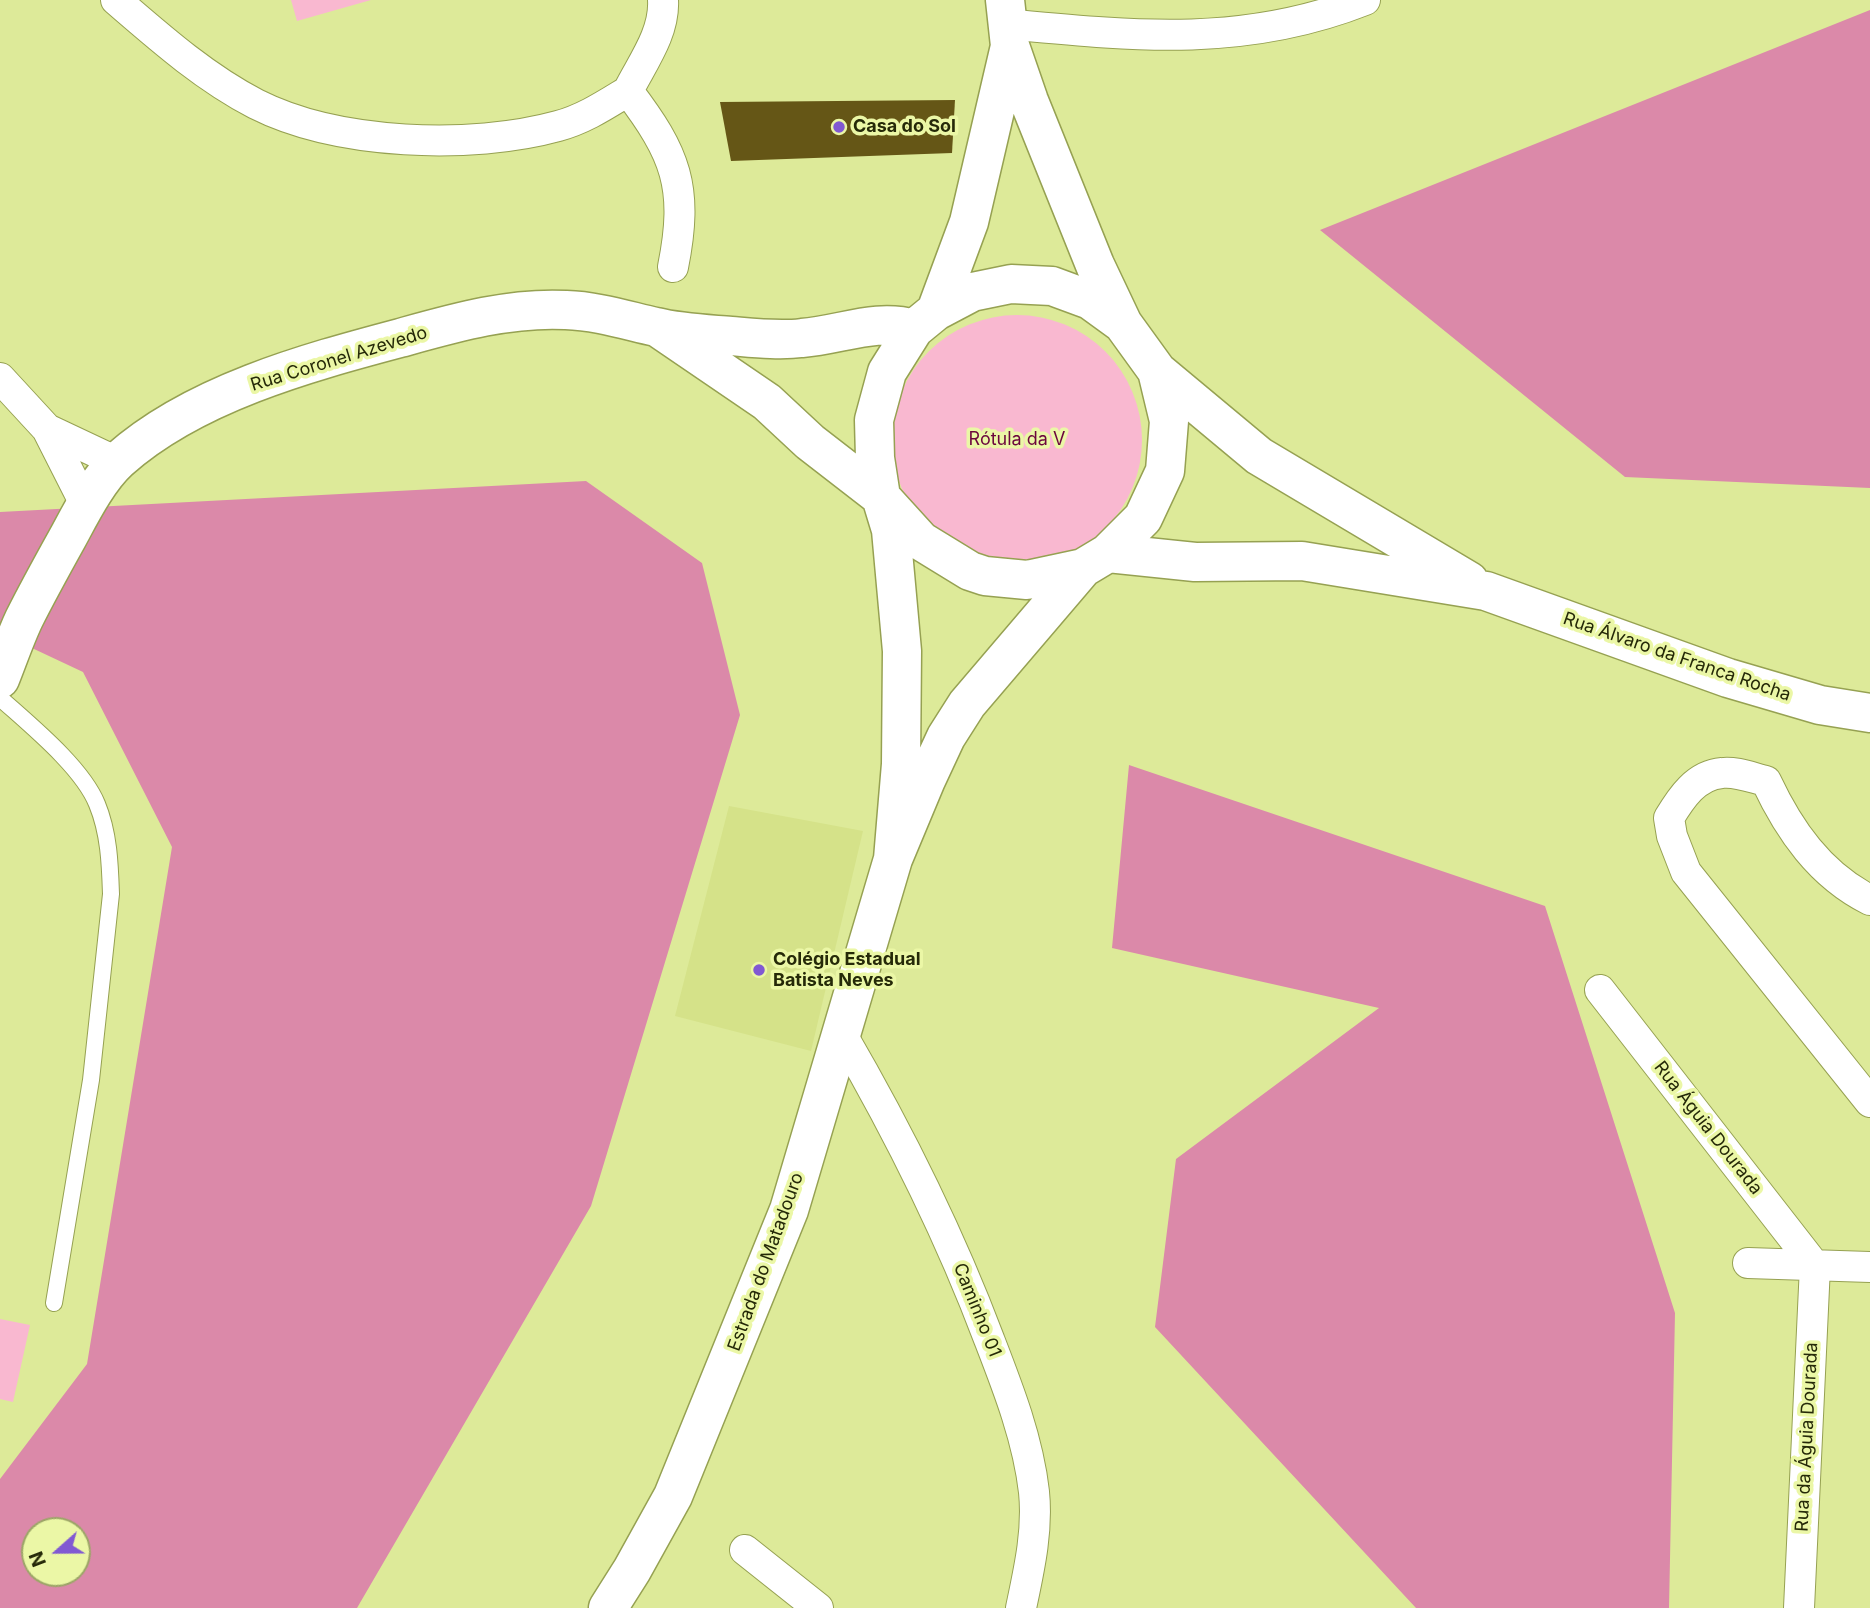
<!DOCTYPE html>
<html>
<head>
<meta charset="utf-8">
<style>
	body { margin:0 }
	#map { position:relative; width:1870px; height:1608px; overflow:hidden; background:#ddea99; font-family:Inter,sans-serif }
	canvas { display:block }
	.north { position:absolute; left:21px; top:1517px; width:70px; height:70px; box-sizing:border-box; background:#ebf7a6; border:2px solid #9ca567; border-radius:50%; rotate:249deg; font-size:19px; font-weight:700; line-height:28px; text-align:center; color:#252908 }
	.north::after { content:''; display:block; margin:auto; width:24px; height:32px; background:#8159d2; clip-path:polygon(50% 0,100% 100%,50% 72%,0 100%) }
</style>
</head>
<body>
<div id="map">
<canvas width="1870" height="1608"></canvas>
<div class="north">N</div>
</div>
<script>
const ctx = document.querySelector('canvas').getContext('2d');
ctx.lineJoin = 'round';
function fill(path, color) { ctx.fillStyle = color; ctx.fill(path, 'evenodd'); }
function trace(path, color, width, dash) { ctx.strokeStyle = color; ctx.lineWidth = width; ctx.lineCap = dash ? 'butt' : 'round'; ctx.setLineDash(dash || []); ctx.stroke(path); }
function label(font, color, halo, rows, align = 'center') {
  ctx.font = font + ' Inter,sans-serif'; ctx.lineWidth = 7; ctx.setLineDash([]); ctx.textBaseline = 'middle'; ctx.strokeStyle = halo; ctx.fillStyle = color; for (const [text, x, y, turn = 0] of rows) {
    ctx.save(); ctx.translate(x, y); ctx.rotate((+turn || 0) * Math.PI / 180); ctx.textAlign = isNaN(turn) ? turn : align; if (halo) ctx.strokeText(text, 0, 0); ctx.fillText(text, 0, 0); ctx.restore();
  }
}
fill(new Path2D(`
	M729 806 863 831 811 1051 675 1016Z`), '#d5e289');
fill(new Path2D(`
	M291 0H371L297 21Z
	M892 440a125 125 0 1 1 250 0a125 125 0 1 1-250 0Z
	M0 1319 30 1325 13 1402 0 1399Z`), '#f9b8d0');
fill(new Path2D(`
	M1870 10V488L1625 477 1320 230Z
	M586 481 702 563 740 715 591 1206 357 1608H0V1479L87 1364 172 847 83 672 0 633V512ZM35 1531H77V1573H35Z
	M1129 765 1545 906 1675 1313 1669 1608H1416L1155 1327 1176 1159 1379 1008 1112 948Z`), '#db89a9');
fill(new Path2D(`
	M955 100 952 153 731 161 720 102Z`), '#655616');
const lane = new Path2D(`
	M0 698C30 725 82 767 97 804 109 833 110 864 111 894L91 1080 54 1303`);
const street = new Path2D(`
	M116 0C160 38 204 77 256 104 337 145 471 150 558 126 584 119 605 105 628 91
	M1007 24C1133 36 1244 48 1365 0
	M628 91C676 154 689 187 673 267
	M628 91C642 63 665 33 663 0
	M0 378 47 429 85 504
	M47 429 117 462
	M1870 900C1820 875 1789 830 1766 781 1753 778 1735 771 1722 773 1696 775 1681 798 1669 818L1672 836 1686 872 1870 1102
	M1600 990 1815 1266 1799 1608
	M841 1033C898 1131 949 1233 989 1339 1008 1388 1028 1439 1034 1492 1038 1531 1029 1570 1021 1608
	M1748 1263 1870 1267
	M745 1550 818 1608`);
const secondary = new Path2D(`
	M1005 0 1010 46 1029 101 1095 265 1122 322
	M936 311 969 222 1010 46
	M657 327 767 402 810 442 881 497 921 541 970 571 985 576 1027 580 1083 568 1108 553 1143 518 1165 471 1169 421 1157 371 1123 324 1090 300 1052 286 1011 284 972 292 936 311 914 329 887 372 874 420 875 458 881 497 891 530 902 651 901 764 893 859
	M1157 371 1259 456 1469 581
	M1108 553 1195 562 1302 561 1486 591 1728 678 1820 705 1870 713
	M0 679C8 659 15 638 24 619 38 591 53 564 68 537 81 513 98 479 119 460 193 394 306 363 400 338 454 323 509 307 566 310 597 311 625 320 656 327 680 333 707 334 731 336 754 338 779 341 802 338 841 335 876 318 914 329
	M608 1608 632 1570 673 1496 789 1210 893 859 926 780 946 737 967 704 1083 568`);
trace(lane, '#96a152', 18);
trace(street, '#96a152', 32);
trace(secondary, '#96a152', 41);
trace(lane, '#fff', 16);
trace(street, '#fff', 30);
trace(secondary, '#fff', 38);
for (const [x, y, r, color] of [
	[839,127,7,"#8159d2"],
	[759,970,7,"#8159d2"]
]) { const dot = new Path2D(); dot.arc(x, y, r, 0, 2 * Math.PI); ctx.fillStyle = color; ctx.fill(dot); trace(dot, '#ebf7a6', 2.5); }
label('bold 18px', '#252908', '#ebf7a6', [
	["Casa do Sol",853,127],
	["Colégio Estadual",773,960],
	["Batista Neves",773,981]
], 'left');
label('18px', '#252908', '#ebf7a6', [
	["Rua Coronel Azevedo",339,359,-17],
	["Rua Álvaro da Franca Rocha",1677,657,19],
	["Rua Águia Dourada",1708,1128,52],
	["Estrada do Matadouro",766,1262,-70],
	["Caminho 01",977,1310,68],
	["Rua da Águia Dourada",1807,1437,-87]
]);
label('18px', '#6b063d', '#ebf7a6', [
	["Rótula da V",1017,440]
]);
</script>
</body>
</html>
